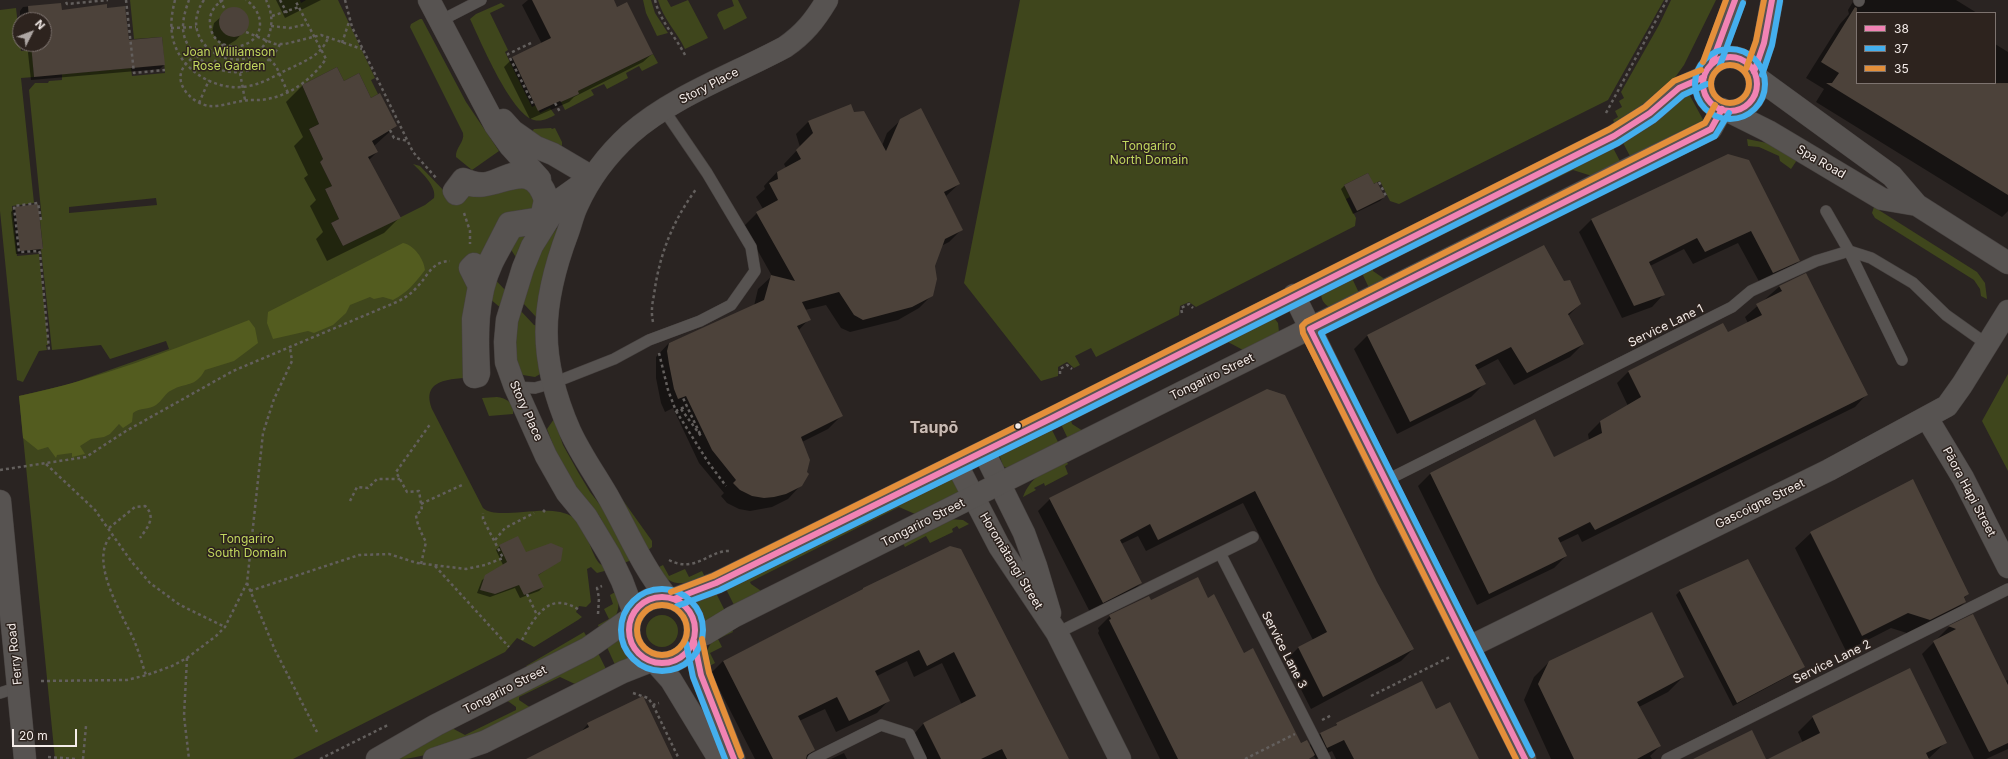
<!DOCTYPE html>
<html>
<head>
<meta charset="utf-8">
<style>
	body { margin:0 }
	#map { position:relative; width:2008px; height:759px; overflow:hidden; background:#2a2422; font-family:Inter,sans-serif }
	canvas { display:block }
	.legend { position:absolute; left:1856px; top:12px; width:140px; height:72px; box-sizing:border-box; background:#2d231e; border:1px solid #7d736f; margin:0; padding:5px 7px; list-style:none; font-size:12px; color:#f4ece9 }
	.legend li { display:flex; align-items:center; gap:8px; height:20px }
	.legend b { width:20px; border:1px solid #7d736f }
	.north { position:absolute; left:12px; top:12px; width:40px; height:40px; box-sizing:border-box; background:#2d231e; border:1px solid #7d736f; border-radius:50%; rotate:48deg; font-size:11px; font-weight:700; line-height:16px; text-align:center; color:#f4ece9 }
	.north::after { content:''; display:block; margin:auto; width:14px; height:18px; background:#ada6a3; clip-path:polygon(50% 0,100% 100%,50% 72%,0 100%) }
	.scale { position:absolute; left:12px; top:729px; width:65px; height:18px; box-sizing:border-box; border:2px solid #f4ece9; border-top:0; padding-left:5px; font-size:12px; line-height:14px; white-space:nowrap; color:#f4ece9; -webkit-text-stroke:3px #2d231e; paint-order:stroke }
</style>
</head>
<body>
<div id="map">
<canvas width="2008" height="759"></canvas>
<ul class="legend">
<li><b style="height:5px;background:#f183b4"></b>38</li>
<li><b style="height:5px;background:#44afee"></b>37</li>
<li><b style="height:5px;background:#e48f3a"></b>35</li>
</ul>
<div class="north">N</div>
<div class="scale">20 m</div>
</div>
<script>
const ctx = document.querySelector('canvas').getContext('2d');
ctx.lineJoin = 'round';
function fill(path, color) { ctx.fillStyle = color; ctx.fill(path, 'evenodd'); }
function trace(path, color, width, dash) { ctx.strokeStyle = color; ctx.lineWidth = width; ctx.lineCap = dash ? 'butt' : 'round'; ctx.setLineDash(dash || []); ctx.stroke(path); }
function label(font, color, halo, rows, align = 'center') {
  ctx.font = font + ' Inter,sans-serif'; ctx.lineWidth = 3; ctx.setLineDash([]); ctx.textBaseline = 'middle'; ctx.strokeStyle = halo; ctx.fillStyle = color; for (const [text, x, y, turn = 0] of rows) {
    ctx.save(); ctx.translate(x, y); ctx.rotate((+turn || 0) * Math.PI / 180); ctx.textAlign = isNaN(turn) ? turn : align; if (halo) ctx.strokeText(text, 0, 0); ctx.fillText(text, 0, 0); ctx.restore();
  }
}
fill(new Path2D(`
	M130 0H300L301 3 306 0H338L375 78 371 80 378 94 371 98 359 73 344 81 337 67 302 85 319 124 309 129 323 159 320 162 332 186 325 189 339 219 331 223 343 246 425 205 434 198C437 186 421 172 413 164L420 166 449 196 463 179 544 189 517 259 505 240 488 272 506 291 502 309 483 293 476 377C455 379 418 377 433 411L483 508C498 522 549 501 573 517 587 527 589 550 599 563 601 565 606 567 608 570L597 573 591 567 587 569 591 602 586 607 579 606 576 612 582 617 578 620 534 647 517 638 505 652 293 759H55L19 396 70 384 169 349 166 341 110 359 101 345 52 350 41 249 43 248 40 220H42L29 90 35 83H48L49 81 62 80V74L131 68 132 76 165 73 162 37 134 39ZM156 198 157 205 69 213V207Z
	M643 0H651L655 13 668 33 657 36 646 13Z
	M658 0H667L671 7 688 0 708 38 685 49C677 32 663 19 658 0Z
	M732 0H738L747 18 724 30 717 15 719 12 734 6Z
	M1020 0H1664L1608 100 1399 204 1390 201 1380 181 1373 184 1368 173 1344 185 1350 197 1346 199 1356 218 1355 226 1196 307 1189 302 1180 306 1179 315 1096 357 1091 348 1075 356 1080 365 1074 368 1067 362 1058 367V376L1041 381 964 283Z
	M1671 0H1716L1684 65 1671 83 1617 128 1613 120 1618 117 1615 111 1622 107 1619 101 1624 98 1621 92 1659 25Z
	M501 3 505 6 490 13 508 50 505 52 532 107 536 105 540 113 550 108 555 115C549 118 542 122 534 120 511 114 481 42 470 19L476 14Z
	M16 8 21 51 32 50 34 77 21 78 34 203 12 206 17 256 39 254 48 345H46L47 350 39 351 23 382 17 380 0 211V10Z
	M420 19H422L466 102 499 151 472 170 456 157C455 148 465 142 463 133L410 27 411 24Z
	M653 54 658 63 642 71 639 66 626 73 628 78 607 89 604 84 591 90 594 95 565 110 561 102 578 94V91Z
	M1689 94 1706 125 1632 160 1621 139Z
	M551 128 552 129 555 128 562 142V147L529 135 534 129Z
	M1747 139 1767 143 1797 160 1791 169 1780 161 1779 156 1759 147 1748 146Z
	M1611 144 1622 165 1595 177 1573 170 1373 269V271L1386 280 1370 290 1360 269Z
	M1874 207 1977 272 1985 283 1987 299 1981 296 1980 289 1974 280 1875 218 1872 213Z
	M562 221 537 318 523 303 522 286 547 242Z
	M1350 274 1360 295 1329 307C1323 303 1321 299 1321 292Z
	M520 310 534 325 541 326 542 373 535 377 523 375 516 367 514 325Z
	M1274 318 1278 323 1279 332 1243 350 1228 342 1071 420 1072 424 1083 431 1069 441 1059 420Z
	M2008 374V471L1982 421Z
	M497 397C506 398 515 403 513 414L489 416 482 398Z
	M554 419 563 445 578 472 590 492 615 524 634 559 624 563 600 517 569 478 560 463 547 429Z
	M1049 424 1060 446 1008 469 1003 466 999 454Z
	M1065 459 1068 464 1065 466 1068 474 1045 486 1044 483 1034 488 1036 490 1023 497C1030 477 1048 469 1065 459Z
	M952 478 959 490 958 493 915 514 899 507 750 582 751 584 764 593 735 607 725 587Z
	M617 492 652 541V547L647 551Z
	M950 519 963 520 969 524 959 529 957 526 952 529 953 532 930 543 926 536 905 547 901 540Z
	M663 565 669 576 685 569 689 577 702 571 705 577C680 585 675 588 655 569Z
	M617 591C621 614 617 616 601 632L598 625 609 619 604 609 613 604 610 595Z
	M715 591 726 613 703 624 696 601Z
	M646 631a16 16 0 1 1 32 0a16 16 0 1 1-32 0Z
	M731 627 733 632 718 639 722 647 710 653 715 663 706 668C705 643 712 641 731 627Z
	M584 632 588 639 528 667 526 666Z
	M621 638 630 659 616 667 606 645Z
	M597 651 608 673 577 685 560 677 519 697V700L531 708C494 726 438 759 398 759L450 727 465 735 516 710V707L505 699Z`), '#3f461c');
fill(new Path2D(`
	M403 243C414 245 424 259 425 270 415 283 408 292 393 300L383 297 374 299 370 297 350 305 346 313 333 325 314 333 308 331 273 339 267 323 268 312Z
	M249 320 255 328 258 343 234 361 205 370C195 388 186 382 172 390 165 393 162 401 156 405 149 410 140 407 133 413L132 422 123 428 119 424 110 434 104 437 91 439 80 446 85 454 72 457V453L57 455 56 458 48 447 38 450 23 438 19 396C98 380 174 349 249 320Z`), '#535c1f');
fill(new Path2D(`
	M276 0H321L285 18Z
	M528 0H613L617 8 652 54 643 62 574 97 569 102 530 119 504 67 513 58 542 44 522 5Z
	M1854 0H1956L1977 13H1857V83H1995V44L2008 52V211L2002 217 1816 102 1824 89 1806 78 1840 24 1849 14 1848 10Z
	M60 4 61 11 106 9 128 41 164 65 160 69 31 80 27 44H44V20H20V11L23 7Z
	M234 8 243 11 248 19 247 28 236 40 228 45 219 43 212 32 214 23 230 9Z
	M337 69 344 82 371 99 396 126 374 146 377 152 369 160 399 218 384 233 327 261 316 239 323 232 310 206 316 200 304 178 308 175 294 146 303 137 286 102 302 86Z
	M853 113 882 146 887 133 901 120 959 184 946 196 962 229 949 242 941 246 934 266 932 295 919 308 898 320 850 332 841 328 826 305 805 310 809 319 798 331 841 416 828 429 802 442 801 485 788 499 772 507 750 511 739 509 727 503 721 496 724 493 699 463 673 408 665 412 661 403 656 378V357L669 343 754 306 758 289 772 276 744 226 757 213 763 209 756 197 765 189 764 186 777 172 786 168 784 164 800 147 796 134 809 121Z
	M1728 155 1799 261 1787 273 1761 285 1738 243 1693 264 1684 249 1650 266 1664 294 1652 307 1622 318 1579 232 1592 219Z
	M1373 185 1384 197 1380 201 1353 214 1341 189 1344 186Z
	M15 208 42 248 38 252 16 254 11 212Z
	M1544 247 1563 282 1580 304 1568 316 1583 344 1570 357 1514 385 1498 359 1477 370 1484 384 1471 397 1397 434 1354 349 1367 336Z
	M1780 286 1867 394 1855 407 1582 542 1578 534 1559 543 1566 556 1554 568 1477 605 1418 486 1430 474 1534 420 1553 458 1589 440 1588 434 1600 422 1628 406 1617 383 1629 371 1727 333 1748 323 1745 317Z
	M1267 390 1413 649 1401 661 1311 709 1286 660 1298 648 1313 640 1243 503 1146 551 1138 536 1121 544 1141 583 1129 595 1091 614 1038 511 1050 499Z
	M1811 533 1968 594 1964 598 1965 602 1950 617 1913 635 1891 628 1846 651 1795 548Z
	M500 546 526 553 560 560 537 576 543 587 539 591 520 598 515 588 490 597 477 593 482 580 503 565 496 550Z
	M950 547 1068 759H923L912 736 924 723 962 705 942 663 914 677 907 661 877 676 889 700 877 713 836 732 825 709 799 721 814 750 806 759H755L711 673 723 661Z
	M1680 591 1804 667 1800 670 1733 706 1676 595Z
	M1208 599 1300 744 1309 746 1320 734 1332 729 1337 724 1436 711 1478 759H1336L1332 751 1316 759 1313 755 1309 759H1160L1098 633 1099 631 1098 628 1110 616 1150 602Z
	M1972 616 2005 681 2008 680V749L1986 759H1974L1922 654 1949 627Z
	M1549 662 1683 677 1668 692 1639 707 1660 746 1650 756 1652 759H1551L1524 700 1534 677Z
	M1813 717 1946 742 1928 759H1771L1803 743 1798 732Z
	M588 724 672 759H529L580 733Z
	M844 753 847 759H831Z`), '#0007');
fill(new Path2D(`
	M532 0H614L617 7 627 2 653 54 578 91 579 94 561 102 560 101 538 111 512 57 551 38Z
	M61 3 62 10 107 4V8L125 6 129 40 162 37 165 65 34 77 31 44H44V20H29L28 6Z
	M1855 7 1857 8V83H2008V195L1826 83H1832L1839 73 1821 62Z
	M219 22a15 15 0 1 1 30 0a15 15 0 1 1-30 0Z
	M337 67 344 81 359 73 371 98 380 93 397 126 372 141 378 152 368 157 401 218 343 246 331 223 339 219 325 189 332 186 320 162 323 159 309 129 319 124 302 85Z
	M851 104 854 112 864 111 886 151 900 119 921 108 960 184 944 192 963 230 945 239 935 266 937 279 933 296 912 307 863 320 854 315 839 292 802 302 811 320 797 326 843 416 801 437 810 460 807 472 809 474 802 486 786 494 774 497 764 498 752 496 740 490 733 483 736 480 712 450 686 396 678 399 674 389 669 364 667 351 669 343 764 300 771 275 795 281 756 212 778 200 769 183 778 179 777 172 801 159 796 150 813 133 808 121Z
	M1728 154 1749 160 1800 261 1773 273 1751 231 1705 252 1697 238 1649 262 1665 295 1634 306 1591 219Z
	M1368 173 1374 184 1377 182 1385 197 1357 211 1344 185Z
	M38 204 43 249 20 251 15 207Z
	M1544 245 1564 281 1570 280 1581 304 1568 314 1584 344 1527 373 1511 347 1475 365 1486 384 1410 422 1367 335Z
	M1806 273 1868 395 1595 530 1590 522 1558 538 1567 556 1489 594 1430 473 1535 419 1554 457 1602 433 1600 421 1641 397 1628 371 1723 323 1728 332 1762 315 1756 304 1782 291 1779 286Z
	M1267 389 1285 395 1377 582 1414 649 1323 697 1298 647 1327 632 1255 491 1158 540 1150 524 1120 540 1142 583 1103 603 1049 498Z
	M1913 479 1969 594 1964 597 1966 602 1930 620 1908 613 1862 636 1810 532Z
	M518 536 526 552 551 543 563 548 561 561 538 575 544 587 524 595 519 585 495 594 480 590 485 575 507 562 499 545Z
	M950 546 961 549 1069 759H1007L1002 749 981 759H941L923 723 976 696 954 652 927 666 919 650 875 671 890 701 849 721 837 697 798 716 815 750 807 755 806 759H773L723 661 863 589V588Z
	M1748 559 1805 667 1737 703 1679 590Z
	M1198 577 1208 598 1214 594 1244 653 1253 648 1301 743 1307 740 1315 755 1309 759H1178L1109 620 1111 619 1109 615 1149 596 1151 600Z
	M1652 612 1684 677 1637 702 1661 746 1637 759H1574L1538 684 1549 661Z
	M1973 614 2008 685V743L1989 752 1933 641 1956 629 1948 626Z
	M1910 668 1947 743 1926 753 1929 759H1768L1820 733 1812 716Z
	M1422 681 1436 709 1450 702 1479 759H1354L1344 740 1327 748 1320 733 1337 725 1336 723Z
	M643 696 673 759H526L589 727 587 723Z
	M1752 730 1766 759H1693Z`), '#4c423a');
const lane = new Path2D(`
	M1859 1V0
	M440 21 481 0
	M1826 211 1849 251 1871 258 1913 283 1946 315 1988 345
	M515 387 535 388 553 383 614 359 649 340 700 321 731 305 755 271 751 247 707 173 664 110
	M1385 481 1732 307 1751 291 1816 261 1849 251 1902 360
	M1220 553 1325 759
	M1057 633 1253 537
	M0 693 19 687
	M813 759 881 725 909 734 921 759
	M1667 759 2008 589`);
const street = new Path2D(`
	M429 0 495 125 510 146 540 179
	M503 120 513 131 536 147 553 154 592 177
	M517 173C542 175 555 199 543 222L512 227C505 239 498 251 492 263 476 297 477 337 479 373L478 376 474 377 473 319 479 286 470 268 474 264 485 270 509 223 541 218 545 200C530 152 494 197 465 183L456 194 454 191 463 179C490 190 493 178 517 173Z
	M590 178 562 198 532 246 523 268 507 320 505 342 506 362 515 387 546 456 567 493 586 516 610 556 622 581 634 613
	M1927 418 1963 478 2008 567
	M984 452 1024 533 1036 566 1050 613
	M957 465 999 546 1057 633 1120 759
	M0 501 25 759
	M666 596C642 566 629 534 610 500 597 477 581 455 570 431 538 358 540 306 568 232 571 224 573 214 577 206 589 179 608 154 630 134 673 96 735 74 785 47 804 34 815 20 827 0
	M1469 647 1829 470 1947 406 1962 385 2008 311
	M377 759 436 725 588 648 631 618
	M434 759 484 742 623 672 651 661`);
const secondary = new Path2D(`
	M1703 84a27 27 0 1 1 54 0a27 27 0 1 1-54 0Z
	M1711 65 1735 0
	M1754 72 1764 43 1772 0
	M1756 77 1892 176 1917 205 2008 263
	M1728 111 1768 131 1882 199 1917 205
	M1294 295 1385 481 1525 759
	M629 630a33 33 0 1 1 66 0a33 33 0 1 1-66 0Z
	M674 599 716 583 1052 418 1614 136 1650 113 1679 88 1704 77
	M694 638 705 634 733 617 1630 168 1711 129 1722 109
	M694 641 701 675 734 759
	M655 662 671 680 719 759`);
trace(lane, '#474240', 12);
trace(street, '#474240', 23);
trace(secondary, '#474240', 23);
trace(new Path2D(`
	M126 0 134 73 165 70
	M175 0C171 16 169 32 176 48 187 75 221 92 249 86 265 83 277 74 291 68 307 60 321 55 328 38
	M189 0C186 8 183 18 183 27 183 38 188 47 195 54 220 81 264 78 280 44
	M204 0C171 47 251 87 269 35 273 22 272 12 266 0
	M220 0 225 10
	M223 0C215 5 209 13 210 23 212 60 268 50 259 17 257 10 252 4 246 0
	M280 0 287 13
	M345 0 352 27 413 152 437 179
	M655 0C660 21 675 36 685 55
	M66 2 67 4 108 0
	M272 16 299 7
	M271 26 290 28 307 24
	M171 28 196 27
	M246 32 275 44H285L321 35 362 49
	M342 43 350 19
	M531 43 508 54 533 104 535 103
	M27 47H31
	M196 55C190 60 183 65 181 73 177 89 196 105 210 106 220 107 233 102 243 101 251 99 259 101 267 99 291 95 312 79 326 59L295 0
	M269 59 276 66 288 93
	M212 68 223 44
	M240 73 245 100
	M199 103 209 80
	M555 103 560 112
	M1606 113 1667 0
	M390 130 394 138 408 141
	M1379 182 1386 196
	M464 213 470 231V244
	M41 220 38 203 14 206 19 252 39 251 40 253 49 350
	M1182 313 1181 308 1189 304 1193 308
	M653 322C651 313 652 304 654 295 659 255 673 220 697 188
	M659 353 668 390 676 411 687 406
	M1060 374V369L1067 365 1072 369
	M681 409 701 436 683 398
	M676 411 708 462 726 486
	M46 464 95 510 131 561 150 583 180 605 225 627
	M0 470 86 457 126 431 233 371 399 301C406 297 412 293 417 287 428 276 432 261 450 261
	M350 501 357 487 368 488 377 479H400
	M421 504 462 485
	M543 510 545 512
	M109 528 135 507 145 506C157 517 147 528 140 538
	M110 537C89 562 123 616 134 640 139 652 142 664 146 675
	M495 540 505 528 534 513
	M669 560C696 574 710 549 731 551
	M421 564 426 542C421 533 417 524 416 515L422 510 419 491 407 492 396 472 431 423
	M435 566 509 647
	M247 583 275 650 317 732
	M250 591 359 555 389 554 417 563 466 569 485 565 503 558 483 519V513
	M527 594 537 615
	M598 614 599 598 597 588 602 586
	M522 640C535 617 548 591 578 609
	M187 658 184 716 189 759
	M41 681 127 680 147 675 172 666 187 658 216 636 225 627 247 583 263 433 274 399 292 361 290 348
	M633 693 648 698 653 705 659 703
	M1371 696 1450 657
	M653 705 679 759
	M1322 720 1332 715
	M48 757 76 759
	M83 759 86 726
	M320 759 388 725
	M1245 759 1295 734`), '#635f5d', 2.5, [3, 3]);
trace(lane, '#575351', 11);
trace(street, '#575351', 22);
trace(secondary, '#575351', 22);
trace(new Path2D(`
	M1703 84a27 27 0 1 1 54 0a27 27 0 1 1-54 0Z
	M1711 65 1735 0
	M1754 72 1764 43 1772 0
	M629 630a33 33 0 1 1 66 0a33 33 0 1 1-66 0Z
	M674 599 716 583 1052 418 1614 136 1650 113 1679 88 1704 77
	M694 641 701 675 734 759
	M1525 759 1310 329 1711 129 1722 109`), '#f183b4', 6);
trace(new Path2D(`
	M1695 84a35 35 0 1 1 70 0a35 35 0 1 1-70 0Z
	M1719 68 1743 3
	M1762 75 1772 45 1780 1
	M621 630a41 41 0 1 1 82 0a41 41 0 1 1-82 0Z
	M677 606 720 590 1056 425 1618 143 1654 120 1683 95 1707 84
	M686 643 693 677 725 759
	M1532 755 1321 333 1715 136 1729 113`), '#44afee', 6);
trace(new Path2D(`
	M1703 62 1726 0
	M1711 84a19 19 0 1 1 38 0a19 19 0 1 1-38 0Z
	M1746 69 1756 41 1764 0
	M671 592 713 576 1048 411 1610 129 1645 107 1674 81 1701 70
	M637 630a25 25 0 1 1 50 0a25 25 0 1 1-50 0Z
	M702 639 709 673 741 756
	M1516 759 1303 333 1302 326 1306 322 1705 123 1715 105`), '#e48f3a', 6);
for (const [x, y, r, color] of [
	[1018,426,3.5,"#f4ece9"]
]) { const dot = new Path2D(); dot.arc(x, y, r, 0, 2 * Math.PI); ctx.fillStyle = color; ctx.fill(dot); trace(dot, '#2d231e', 1.5); }
label('12px', '#c2d85e', '#2d231e', [
	["Joan Williamson",229,52],
	["Rose Garden",229,66],
	["Tongariro",1149,146],
	["North Domain",1149,160],
	["Tongariro",247,539],
	["South Domain",247,553]
]);
label('12px', '#f4ece9', '#2d231e', [
	["Story Place",709,86,-27],
	["Spa Road",1821,162,30],
	["Service Lane 1",1666,326,-26],
	["Tongariro Street",1212,377,-26],
	["Story Place",526,411,66],
	["Pāora Hapi Street",1969,492,62],
	["Gascoigne Street",1760,504,-26],
	["Tongariro Street",923,523,-27],
	["Horomātangi Street",1011,561,59],
	["Service Lane 3",1284,650,63],
	["Ferry Road",15,654,-96],
	["Service Lane 2",1832,662,-26],
	["Tongariro Street",505,690,-27]
]);
label('bold 16px', '#cabcb5', '#2d231e', [
	["Taupō",934,428]
]);
</script>
</body>
</html>
